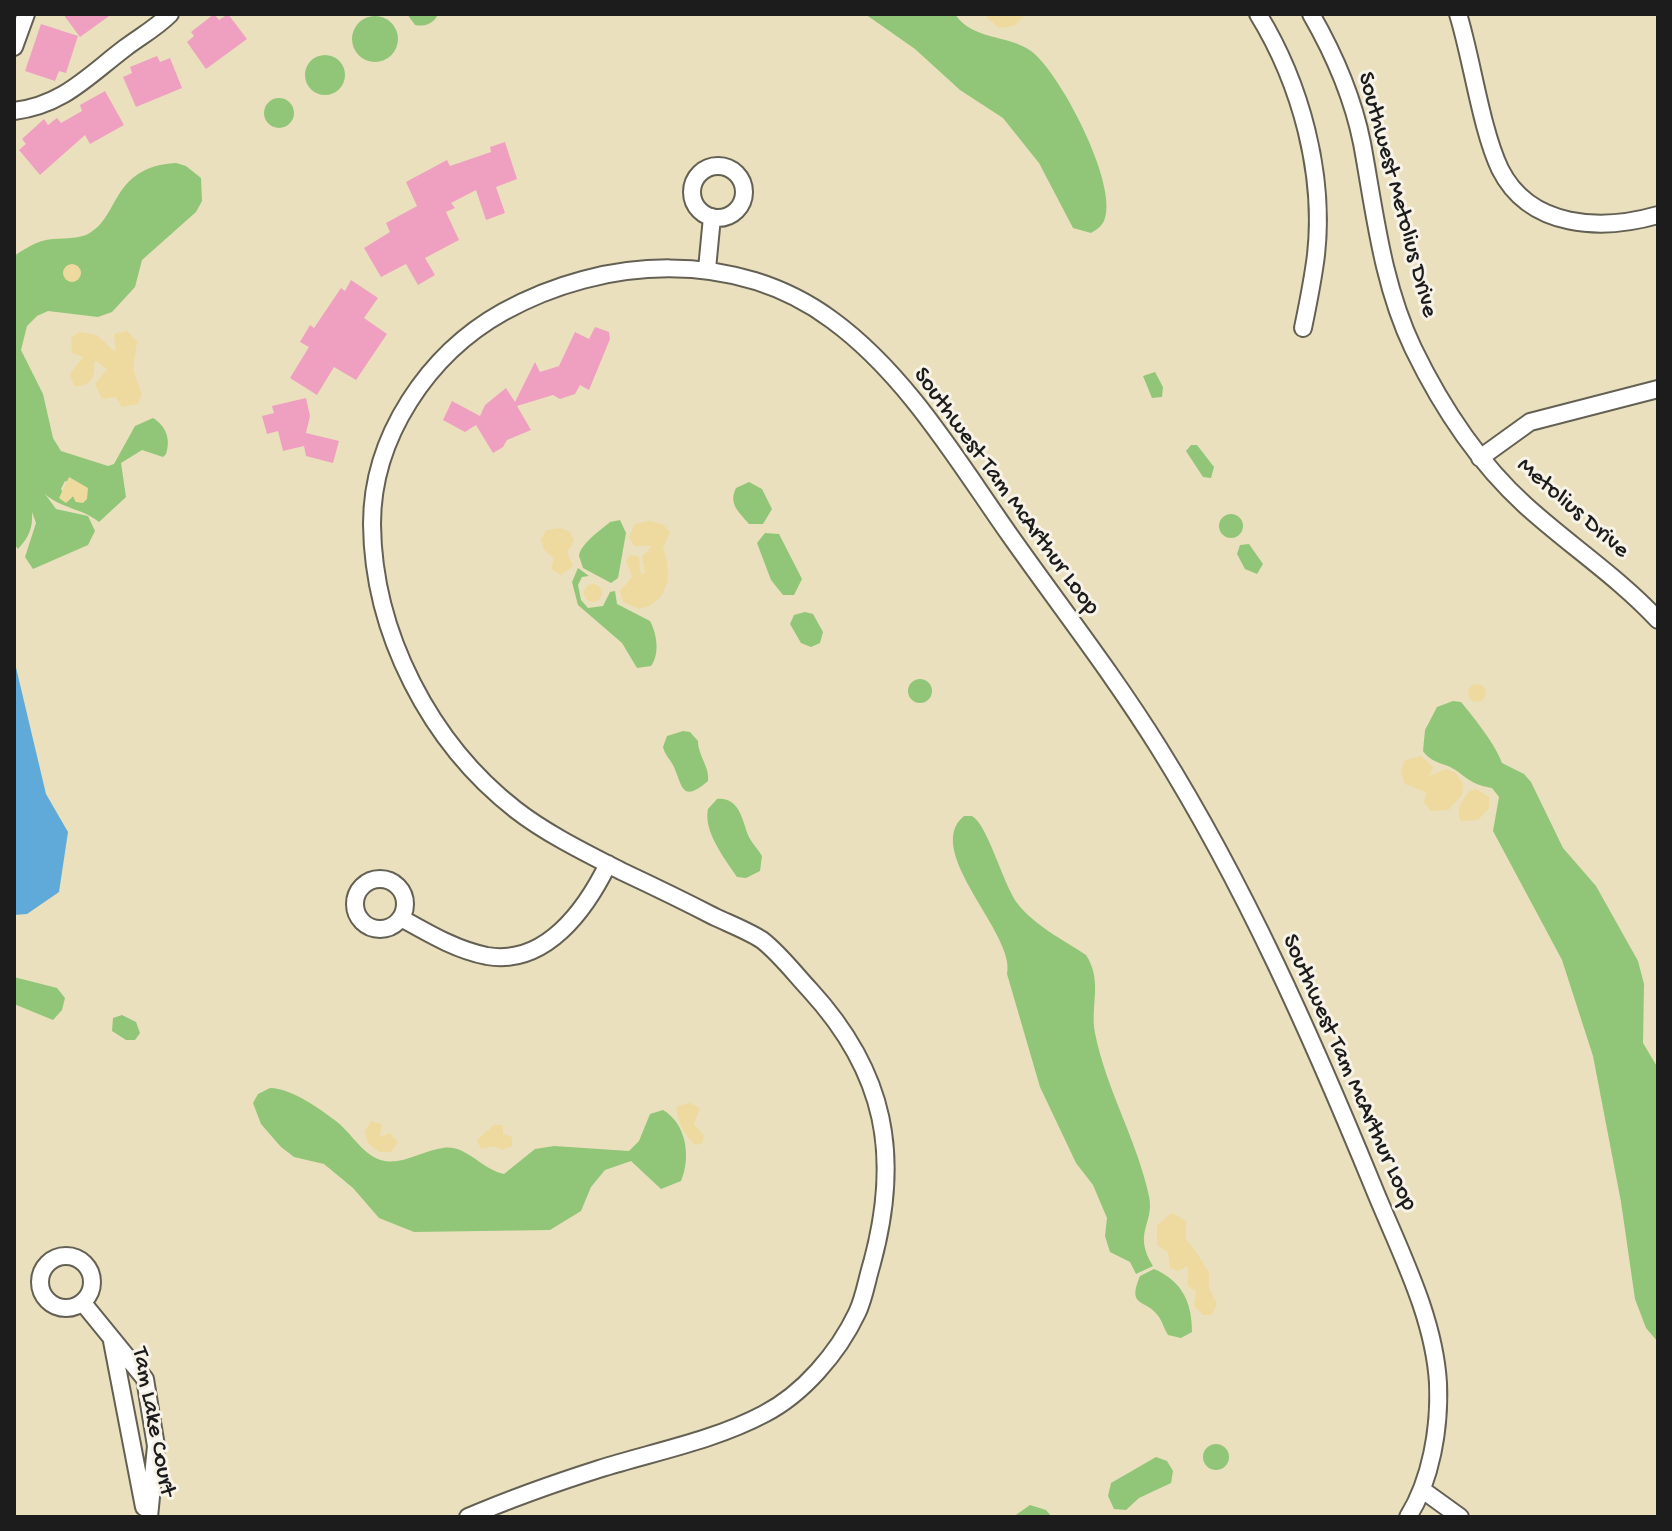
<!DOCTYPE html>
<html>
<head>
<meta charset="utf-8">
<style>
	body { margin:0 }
	#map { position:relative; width:1672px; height:1531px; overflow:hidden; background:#eae0bd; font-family:"Gochi Hand",sans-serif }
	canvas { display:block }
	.frame { position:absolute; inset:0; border:16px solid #1c1c1c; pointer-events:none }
</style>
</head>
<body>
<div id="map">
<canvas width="1672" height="1531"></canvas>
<div class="frame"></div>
</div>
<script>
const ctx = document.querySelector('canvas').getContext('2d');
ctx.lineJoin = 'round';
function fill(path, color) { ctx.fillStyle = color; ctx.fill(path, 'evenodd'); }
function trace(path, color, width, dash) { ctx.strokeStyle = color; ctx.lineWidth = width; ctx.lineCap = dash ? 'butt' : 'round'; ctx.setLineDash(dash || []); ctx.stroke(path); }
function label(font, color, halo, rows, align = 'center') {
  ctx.font = font + ' "Gochi Hand",sans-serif'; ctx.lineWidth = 6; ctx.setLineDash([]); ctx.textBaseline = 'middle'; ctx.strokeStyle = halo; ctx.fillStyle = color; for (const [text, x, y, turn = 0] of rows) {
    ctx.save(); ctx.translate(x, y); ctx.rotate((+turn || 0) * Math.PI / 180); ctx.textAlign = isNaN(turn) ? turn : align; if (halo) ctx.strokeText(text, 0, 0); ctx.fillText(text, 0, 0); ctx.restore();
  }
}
fill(new Path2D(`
	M407 14H438C434 24 424 27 415 25Z
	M865 14H955C973 41 1007 34 1031 51 1060 72 1120 187 1104 221 1101 227 1096 230 1091 233L1073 228 1039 163 1003 118 960 90 915 49Z
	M352 39a23 23 0 1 1 46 0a23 23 0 1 1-46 0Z
	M305 75a20 20 0 1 1 40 0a20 20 0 1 1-40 0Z
	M264 113a15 15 0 1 1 30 0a15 15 0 1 1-30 0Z
	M176 163 186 166 201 178 202 201 196 212 142 260 135 287 112 312 98 317 48 311 37 316 27 326 21 350 43 394 53 438 61 451 108 466 114 464 135 426 153 418C166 426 171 439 166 454L163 457 142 450 121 463 126 497 99 522C82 508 62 509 45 494L56 509 88 516 95 531 88 545 33 569 25 557 36 523 32 512C33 528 29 537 18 549L14 544V256C23 250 32 244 42 241 56 237 73 240 86 235 121 219 109 167 176 163ZM65 481 85 487 76 502 73 496 68 501 61 489Z
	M1155 372 1163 387 1162 397 1152 398 1143 376Z
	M1191 445H1197L1214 467 1211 478 1203 477 1186 451Z
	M749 482 762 489 772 509 763 524H749C739 512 728 504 736 488Z
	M1219 526a12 12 0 1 1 24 0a12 12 0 1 1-24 0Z
	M620 520 626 533 618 578 611 583 583 568 579 556C581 543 600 531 610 522Z
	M765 533 779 534 802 579 794 595H783L771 580 757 543Z
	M1249 544 1263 564 1257 574 1245 569 1237 554 1240 545Z
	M578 568 589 576 582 577 578 585 581 600 588 608 603 606 610 592 615 591 617 604 650 621C657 634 660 654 651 666L637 668 622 643 578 605 572 582Z
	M805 612 813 614 823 632 820 643 811 647 801 643 790 624 794 615Z
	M908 691a12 12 0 1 1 24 0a12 12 0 1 1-24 0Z
	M1453 701 1461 702C1475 719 1495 744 1502 763L1524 774 1531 782 1563 848 1596 886 1638 961 1644 984 1643 1043 1658 1068V1342L1646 1328 1635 1299 1621 1202 1593 1056 1562 960 1493 831 1499 797 1492 788C1475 785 1470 781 1457 771 1445 762 1433 765 1423 751L1425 730 1437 707Z
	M683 731 690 732 698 741C698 756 710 767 708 781 681 804 683 786 673 765 669 758 665 755 663 747L667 736Z
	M717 799C739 797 742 819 748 835 751 842 758 849 762 856L760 871 746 878 737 877C725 859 703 831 708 809Z
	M964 816H972C988 825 1002 882 1017 903 1035 926 1062 939 1086 955 1103 981 1090 1005 1095 1033 1106 1089 1137 1140 1149 1196 1155 1224 1132 1232 1153 1266L1136 1274 1130 1262 1110 1252 1105 1236 1107 1218 1093 1185 1076 1163 1040 1087 1007 974C1017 935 921 851 964 816Z
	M14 977 57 988 65 998 62 1010 53 1020 14 1004Z
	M122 1015 136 1022 140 1033 135 1040H126L112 1031 113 1018Z
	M270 1088C291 1088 320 1109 336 1121 349 1131 358 1147 372 1156 395 1171 419 1151 443 1148 466 1144 482 1170 504 1174L535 1149 554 1146 629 1151 639 1141 650 1114 663 1110C687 1124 691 1158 681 1181L661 1189 631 1161 605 1170 591 1187 581 1211 550 1230 414 1232 379 1218 353 1188 324 1164 294 1157 281 1147 261 1124 253 1103 258 1094Z
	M1154 1269C1182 1281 1192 1302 1192 1332L1181 1338 1168 1335C1164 1329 1163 1323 1159 1317 1147 1298 1126 1309 1140 1276Z
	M1203 1457a13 13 0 1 1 26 0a13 13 0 1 1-26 0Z
	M1156 1457 1167 1461 1173 1471 1171 1483 1139 1498 1126 1510 1114 1509 1108 1496 1111 1483Z
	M1030 1505 1046 1510 1052 1517H1013Z`), '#91c678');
fill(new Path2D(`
	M983 14H1026L1014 26 999 28Z
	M63 273a9 9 0 1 1 18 0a9 9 0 1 1-18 0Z
	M127 331 137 342 133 369 142 395 138 404 122 407 116 397 102 399 95 384 107 370 97 361 94 362C96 377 91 387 74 386L70 374 83 357 72 353 71 338 79 332 97 335 116 353 114 334Z
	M69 477 88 488 87 499 83 503 76 502 73 496 66 503 59 498Z
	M650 521 662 524 670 532 663 548C673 574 669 603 639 609L623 602 620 591 632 577 626 561 630 555 639 557 641 575 645 573 642 557 652 546H634L629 537 635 524Z
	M560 528 570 532 574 541 567 552 573 566 561 575 551 569 554 558 544 550 541 540 546 530Z
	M584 593a9 9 0 1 1 18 0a9 9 0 1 1-18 0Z
	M1468 693a9 9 0 1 1 18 0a9 9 0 1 1-18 0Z
	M1421 756 1433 767 1429 776 1446 769 1456 773 1463 784 1462 795 1448 810 1431 811 1424 803 1426 792 1405 784 1401 773 1404 761Z
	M1476 789 1489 797V808L1478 820 1461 821C1455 812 1462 798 1470 791Z
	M690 1103 700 1108 694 1124 704 1136 702 1143 696 1145C686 1139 675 1117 677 1106Z
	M371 1121 382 1124 380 1137 390 1133 398 1142 391 1152H379L368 1143 365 1132Z
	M495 1124 503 1126V1134L512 1137V1146L502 1150 494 1146 481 1149 477 1140Z
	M1172 1213 1186 1221V1240C1197 1250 1201 1261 1209 1272V1287L1217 1304 1212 1315H1203L1194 1306 1196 1291 1188 1286V1266L1178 1271 1170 1268 1168 1252 1157 1245V1225Z`), '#eeda9e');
fill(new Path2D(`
	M14 659 46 794 68 832 59 892 27 914 14 915Z`), '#5faad8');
fill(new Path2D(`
	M63 14H112L80 37Z
	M214 14 219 20 228 14 247 39 206 69 187 42 194 36 191 32Z
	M41 24 78 36 66 73 59 71 55 81 25 71Z
	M157 56 160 62 170 58 182 88 136 107 123 77 132 73 130 67Z
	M105 91 124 125 90 144 85 135 40 175 19 150 26 144 22 139 44 119 48 125 57 118 61 123 82 111 80 105Z
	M505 142 517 179 496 187 505 213 486 220 476 190 451 203 455 208 446 212 459 240 425 258 435 275 418 285 406 264 381 277 364 248 390 232 386 223 417 206 406 182 447 160 450 166 491 152 490 147Z
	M351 280 378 298 364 318 387 334 356 380 334 367 317 395 290 378 309 347 300 342 310 325 314 328 341 288 345 291Z
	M595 327 609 332 610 339 589 390 580 385 575 394 560 399 553 395 517 406 531 430 507 440 503 447 493 453 476 425 465 432 443 420 452 401 480 416 485 405 506 388 515 402 535 362 540 372 559 366 575 332 589 339Z
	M306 398 310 416 306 433 339 441 333 463 306 456 304 446 283 451 278 431 267 434 262 416 274 413 272 406Z`), '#efa0c1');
const minor = new Path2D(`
	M1258 14C1301 84 1325 174 1316 255 1313 279 1308 304 1303 328
	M1311 14C1334 54 1353 98 1362 143 1375 213 1382 283 1413 348 1441 406 1478 462 1525 505 1569 545 1618 577 1658 620
	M1458 14C1472 59 1481 129 1500 169 1530 229 1602 231 1658 215
	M14 47 26 14
	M14 111C63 105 88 76 125 48 141 36 156 28 170 14
	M692 192a26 26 0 1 1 52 0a26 26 0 1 1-52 0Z
	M707 269 712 217
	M1480 458 1530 422 1658 389
	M355 904a25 25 0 1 1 50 0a25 25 0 1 1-50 0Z
	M401 918C428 933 456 950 487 956 546 966 586 909 608 864
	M40 1282a26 26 0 1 1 52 0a26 26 0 1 1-52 0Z
	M83 1303 145 1379 156 1446 149 1517
	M112 1341 144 1507
	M1424 1491 1460 1517
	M468 1517C510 1499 555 1483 599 1469 653 1452 713 1441 764 1414 803 1394 838 1353 857 1313 864 1299 867 1279 872 1263 901 1156 886 1073 810 990 795 974 780 954 762 940 748 931 730 924 715 917 684 901 653 886 621 871 586 853 547 834 516 810 430 743 373 633 372 524 372 437 428 354 503 312 604 256 736 249 832 320 906 374 957 460 1009 534 1059 605 1113 674 1159 748 1245 886 1311 1035 1373 1186 1398 1248 1434 1315 1438 1383 1440 1428 1431 1480 1408 1517`);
trace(minor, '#646154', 20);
trace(minor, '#fff', 16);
label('24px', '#1c1c1c', '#f7f3e8', [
	["Southwest Metolius Drive",1396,195,75],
	["Southwest Tam McArthur Loop",1005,492,54],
	["Metolius Drive",1572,509,41],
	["Southwest Tam McArthur Loop",1348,1073,66],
	["Tam Lake Court",152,1422,79]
]);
</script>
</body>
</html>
